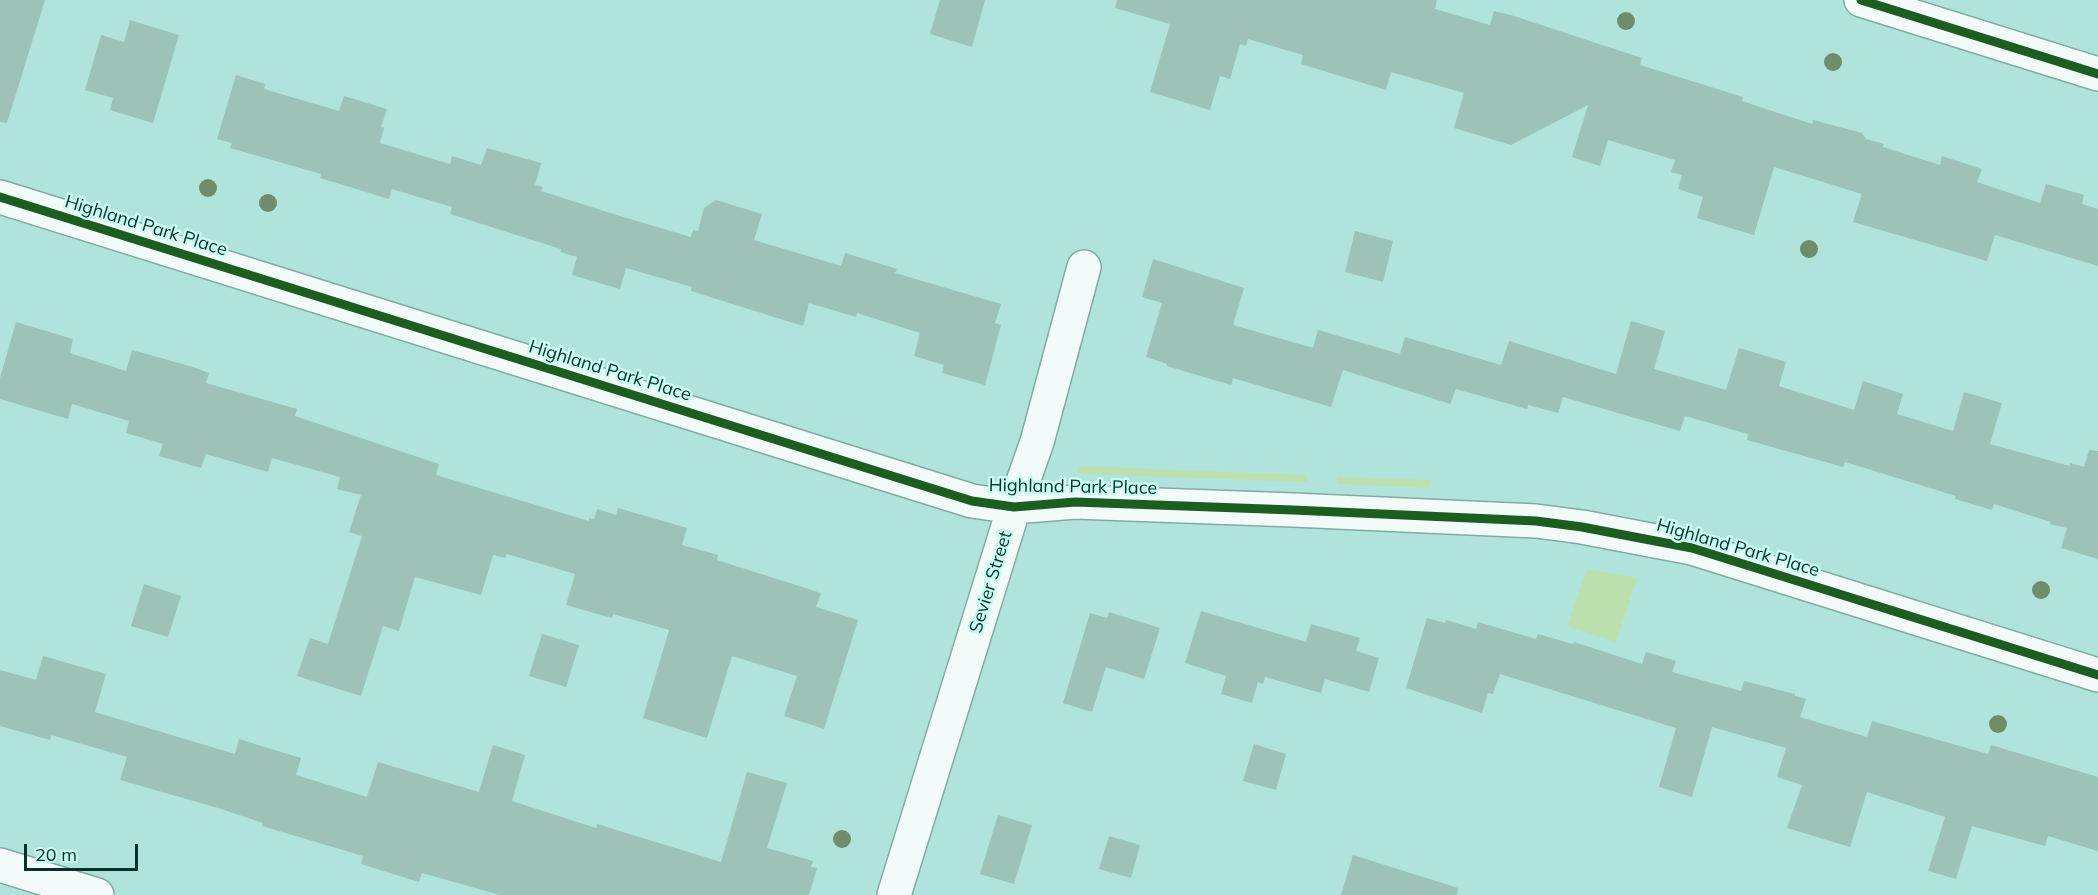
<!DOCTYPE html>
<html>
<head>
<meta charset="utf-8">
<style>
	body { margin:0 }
	#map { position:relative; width:2098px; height:895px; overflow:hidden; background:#b0e3db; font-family:Mulish,sans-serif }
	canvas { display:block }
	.scale { position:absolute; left:24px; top:844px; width:114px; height:27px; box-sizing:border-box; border:3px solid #05312b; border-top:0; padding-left:8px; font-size:18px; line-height:21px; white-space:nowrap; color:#05312b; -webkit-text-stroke:4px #c8fef4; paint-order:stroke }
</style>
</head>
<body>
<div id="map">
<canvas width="2098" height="895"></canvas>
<div class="scale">20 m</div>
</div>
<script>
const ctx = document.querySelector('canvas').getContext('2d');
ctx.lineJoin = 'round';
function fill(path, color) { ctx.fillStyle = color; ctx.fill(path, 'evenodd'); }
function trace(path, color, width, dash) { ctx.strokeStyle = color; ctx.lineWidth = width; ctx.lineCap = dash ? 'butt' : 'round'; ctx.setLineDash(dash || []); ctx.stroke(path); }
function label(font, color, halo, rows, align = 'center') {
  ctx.font = font + ' Mulish,sans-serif'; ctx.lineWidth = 5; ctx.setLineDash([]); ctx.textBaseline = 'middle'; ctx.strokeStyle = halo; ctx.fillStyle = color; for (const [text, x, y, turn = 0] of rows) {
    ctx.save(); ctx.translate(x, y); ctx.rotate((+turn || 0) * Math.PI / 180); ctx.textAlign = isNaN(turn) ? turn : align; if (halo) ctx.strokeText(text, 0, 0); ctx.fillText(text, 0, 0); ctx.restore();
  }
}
fill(new Path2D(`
	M1080 466 1307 475V482L1085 474 1078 473Z
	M1337 477 1432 480 1430 488 1337 484Z
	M1587 569 1637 578 1616 642 1567 626Z`), '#bbe0ae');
fill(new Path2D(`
	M0 0H45L7 123 0 122Z
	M940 0H985L972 47 930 34Z
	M1117 0H1437L1435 9 1490 25 1494 11 1514 16 1642 58 1640 65 1743 97 1742 101 1812 124 1813 120 1862 133 1866 139 1884 144 1883 147 1940 165 1942 156 1982 169 1977 182 2040 203 2046 184 2084 195 2082 204 2098 209V266L1995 235 1987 261 1853 222 1862 194 1774 167 1754 235 1697 218 1703 197 1678 189 1682 175 1671 172 1675 160 1608 140 1600 166 1572 157 1588 105 1511 145 1454 128 1464 93 1391 72 1386 90 1301 64 1303 55 1248 39 1246 46 1240 44 1230 79 1220 76 1210 110 1150 92 1170 24 1115 8Z
	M130 20 179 35 153 123 110 110 113 98 85 90 101 35 124 42Z
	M236 75 265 84 264 89 339 111 344 96 387 109 381 127 384 128 380 143 450 164 452 156 481 165 487 148 541 163 535 185 543 187 541 191 620 216 691 237 693 230 698 231 704 208 716 200 762 214 754 240 841 266 845 253 897 269 895 273 1001 304 995 323 1001 325 985 385 942 373 944 365 914 356 920 333 857 313 856 317 809 303 803 326 691 291 692 287 626 268 620 289 572 275 577 257 560 252 561 249 450 214 452 207 392 189 389 199 320 178 321 174 230 148 232 143 217 139Z
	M1355 231 1393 241 1383 282 1345 272Z
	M1153 259 1244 288 1233 325 1313 348 1318 330 1400 354 1405 337 1501 365 1509 341 1616 374 1631 321 1665 331 1654 369 1726 390 1739 348 1786 362 1779 386 1854 410 1863 381 1903 394 1897 414 1953 431 1964 392 2002 403 1990 444 2070 466V463L2084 467 2089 450 2098 451V559L2061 548 2067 528 2050 524 2051 522 1994 504 1992 510 1955 499 1956 496 1845 462 1843 467 1747 440 1748 434 1685 416 1680 431 1563 397 1558 413 1528 405 1527 409 1456 389 1450 404 1343 370 1331 407 1233 378 1231 385 1167 366V364L1146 357 1162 303 1142 297Z
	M16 322 73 339 70 353 126 371 132 350 193 367 209 373 206 383 297 409 295 416 439 464 436 475 589 521V518L594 519 597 509 616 515 618 508 687 528 682 545 718 555 717 560 821 593 816 607 858 620 824 729 784 716 797 676 732 656 707 738 643 718 669 630 613 614 612 618 566 605 575 574 507 554 505 558 493 555 481 595 415 577 399 631 383 626 361 696 297 676 310 638 328 644 362 536 349 532 361 495 337 489 340 477 272 458 268 472 206 454 201 468 159 456 163 444 126 433 129 421 72 404 68 419 0 399V378Z
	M144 584 181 596 168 637 131 626Z
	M1201 611 1306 642 1311 624 1360 638 1356 651 1379 658 1369 692 1325 679 1321 693 1265 677 1263 684 1258 682 1252 703 1221 694 1226 676 1185 663Z
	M1109 612 1160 628 1144 679 1106 667 1092 712 1063 703 1090 613 1107 618Z
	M1427 618 1445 623 1446 620 1476 629 1478 622 1536 639 1538 634 1573 644 1574 642 1642 664 1646 652 1676 661 1672 672 1741 691 1744 681 1795 694V696L1806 699 1800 717 1867 737 1872 721 1988 754 1991 745 2098 777V851L2048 836 2045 846 1972 826 1956 879 1928 871 1945 817 1867 792 1850 847 1787 828 1802 785 1777 777 1786 748 1712 727 1692 797 1659 787 1676 728 1500 674 1493 694 1488 693 1482 713 1406 688Z
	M542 634 579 645 566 687 529 676Z
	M43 656 106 674 95 712 235 754 239 739 268 748 301 758 296 775 367 797 378 762 479 792 493 745 525 755 512 801 596 828 597 824 721 862 747 772 787 783 767 848 813 861 811 867 817 868 809 895H500L422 873 419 882 361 864 363 856 262 826 263 823 218 808 120 780 127 757 51 735 50 740 0 726V670L36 680Z
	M1254 744 1286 754 1276 790 1243 781Z
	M998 815 1032 825 1014 884 980 874Z
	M1109 836 1140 845 1131 878 1099 869Z
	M1353 855 1458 888 1457 895H1341Z`), '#9dc2b8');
const street = new Path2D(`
	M1861 0 2098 74
	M0 197 972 501 1014 507 1075 502 1293 510 1536 521 1582 527 1692 548 2098 675
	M0 865 97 895
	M894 895 1014 507 1037 442 1084 267`);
trace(street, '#81aba5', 36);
trace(street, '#f3fbfa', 33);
trace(new Path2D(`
	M1861 0 2098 74
	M0 197 972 501 1014 507 1075 502 1293 510 1536 521 1582 527 1692 548 2098 675`), '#1b5e20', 9);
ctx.fillStyle = '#6f8d6b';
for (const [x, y] of [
	[1626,21],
	[1833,62],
	[208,188],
	[268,203],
	[1809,249],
	[2041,590],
	[1998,724],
	[842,839]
]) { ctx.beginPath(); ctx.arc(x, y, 9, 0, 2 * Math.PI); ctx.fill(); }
label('18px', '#05312b', '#c8fef4', [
	["Highland Park Place",146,226,17],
	["Highland Park Place",610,371,17],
	["Highland Park Place",1073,487,1],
	["Highland Park Place",1738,548,16],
	["Sevier Street",991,582,-73]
]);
</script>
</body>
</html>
